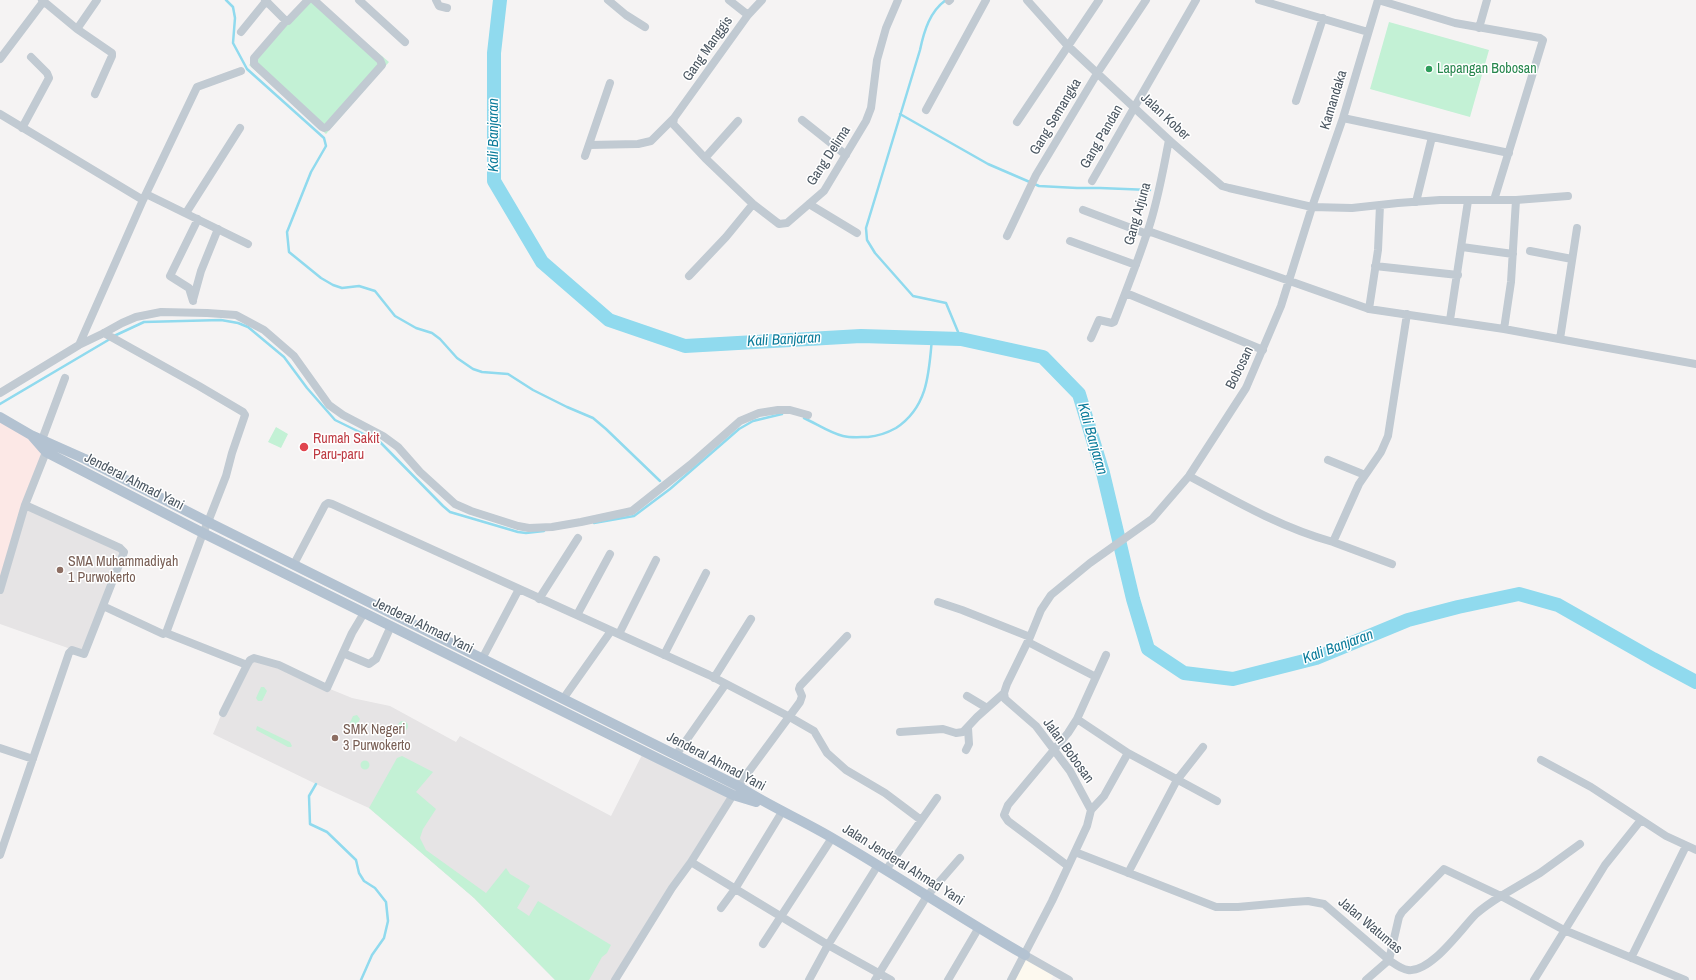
<!DOCTYPE html>
<html>
<head>
<meta charset="utf-8">
<style>
	body { margin:0 }
	canvas { display:block; background:#f5f3f3 }
</style>
</head>
<body>
<canvas width="1696" height="980"></canvas>
<script>
const ctx = document.querySelector('canvas').getContext('2d');
ctx.lineJoin = 'round';
function fill(path, color) { ctx.fillStyle = color; ctx.fill(path, 'evenodd'); }
function trace(path, color, width, dash) { ctx.strokeStyle = color; ctx.lineWidth = width; ctx.lineCap = dash ? 'butt' : 'round'; ctx.setLineDash(dash || []); ctx.stroke(path); }
function label(font, color, halo, rows, align = 'center') {
  ctx.font = font + ' "Archivo Narrow",sans-serif'; ctx.lineWidth = 3; ctx.setLineDash([]); ctx.textBaseline = 'middle'; ctx.strokeStyle = halo; ctx.fillStyle = color; for (const [text, x, y, turn = 0] of rows) {
    ctx.save(); ctx.translate(x, y); ctx.rotate((+turn || 0) * Math.PI / 180); ctx.textAlign = isNaN(turn) ? turn : align; if (halo) ctx.strokeText(text, 0, 0); ctx.fillText(text, 0, 0); ctx.restore();
  }
}
fill(new Path2D(`
	M1025 955 1055 972 1051 980H1011Z`), '#fdf9ef');
fill(new Path2D(`
	M25 505 122 552 82 653 0 624V589Z
	M254 658 352 698 390 706 456 742 460 736 611 816 644 751 733 795 616 980H555L474 898 369 808 316 784 213 734 222 713Z`), '#e6e4e5');
fill(new Path2D(`
	M0 417 24 431 43 451 0 590Z`), '#fce8e6');
fill(new Path2D(`
	M309 0 344 24 389 62 326 134 249 65Z
	M1389 22 1489 50 1470 117 1370 89Z
	M276 427 288 434 281 448 268 442Z
	M261 687H264L267 691 262 701H258L256 698Z
	M357 715 360 719 354 731 350 732 347 729 353 716Z
	M398 726a5 5 0 1 1 10 0a5 5 0 1 1-10 0Z
	M257 726 290 742 292 746 291 747H288L256 730Z
	M402 756 433 772 416 792 436 809 423 829 420 838 426 850 486 893 506 868 510 874 530 886 517 908 529 916 538 901 611 945 607 953 602 957 589 980H555L474 898 369 808 397 758Z
	M360.5 765a4.5 4.5 0 1 1 9 0a4.5 4.5 0 1 1-9 0Z`), '#c3f1d5');
trace(new Path2D(`
	M226 0 233 7 235 18 233 43 247 69 324 138 326 146 311 172 287 232 289 252 321 278 333 285 342 288 359 286 375 291 395 316 416 328 432 333 440 339 457 358 473 369 482 372 508 374 533 390 567 407 593 418 606 429 660 481
	M946 0C930 11 924 31 920 50L866 228 867 240 875 253 913 296 946 303 961 339
	M900 114 988 164 1039 186 1077 188H1100L1150 190
	M114 336 144 322 221 320 238 323 248 327 284 357 307 388 335 420 380 442 443 506 450 512 518 532 526 533 544 531
	M0 404 110 339
	M804 418C817 424 830 433 843 436 851 438 860 437 868 437 879 436 887 433 896 428 928 407 929 373 932 338
	M594 523 634 516 670 489 739 429 753 421 782 414
	M316 784 309 796 310 824 327 832 356 860 359 873 364 881 375 888 386 902 388 921 384 938 372 955 361 980`), '#90daee', 2.5);
trace(new Path2D(`
	M500 0 494 53V181L542 262 609 320 685 346 861 336 961 339 1043 357 1079 394 1103 473 1133 599 1148 649 1184 673 1233 679 1316 658 1408 620 1458 607 1519 594 1558 605 1653 659 1696 682`), '#90daee', 14);
trace(new Path2D(`
	M42 0 77 29 112 53V56L95 94
	M265 0 286 21H288L308 0
	M359 0 405 42
	M436 0 439 6 447 8
	M608 0 626 15 645 27
	M729 0 748 15
	M762 0 748 15 674 118 673 124 705 158 753 204 779 224 787 223 824 191 866 121 871 108 877 60 886 28 898 0
	M1027 0 1068 46 1169 140 1215 180 1222 186 1229 188 1312 207 1352 208 1398 203 1440 200H1516L1568 196
	M1259 0 1368 32
	M1378 0 1455 23 1540 38 1543 40 1494 200
	M949 1 950 0
	M286 21 254 58V64L322 127 324 128 327 127 382 65 380 60 314 0
	M1479 28 1487 0
	M77 29 97 0
	M241 32 267 0
	M0 59 43 2
	M1296 101 1323 18
	M926 110 986 0
	M0 114 143 200 79 345
	M1343 118 1509 153
	M802 120 846 155
	M1017 122 1099 0
	M22 128 49 78 47 73 31 57
	M589 145 638 144 651 141 674 118
	M585 156 610 83
	M705 158 738 121
	M1092 181 1196 0
	M146 194 248 244
	M143 200 197 87 241 71
	M1416 202 1432 137
	M809 204 857 233
	M1083 210 1147 234
	M186 213 240 128
	M1148 231 1369 309 1504 329 1696 364
	M1007 236 1036 175 1098 72 1146 0
	M1070 241 1136 265
	M1462 247 1513 254
	M1530 251 1572 259
	M1375 266 1458 275
	M689 276 726 237 753 204
	M1126 293 1263 350
	M193 300 201 271 218 229
	M193 301 189 288 170 276 198 219
	M1369 309 1378 250 1380 205
	M1450 320 1468 201
	M1504 329 1511 282 1516 200
	M104 333 199 386 243 412 245 415 232 453 226 476 208 522 203 533 166 633
	M1091 338 1099 320 1112 323 1114 322C1126 291 1138 261 1148 230 1158 201 1163 170 1169 140
	M1560 339 1577 228
	M0 393 79 345 104 333 122 323 136 317 161 312 207 313 236 315 264 330 294 356 329 405 343 415 383 436 398 447 420 472 455 504 471 511 518 526 529 528 552 527 581 522 632 511 690 465 740 421 759 413 778 410H790L808 415
	M40 445 65 378
	M1328 460 1365 475
	M1189 476C1235 501 1282 528 1333 542L1359 484 1381 452 1388 436 1407 314
	M1333 542 1392 564
	M294 564 325 505 328 503 332 504 709 675 788 716 814 731 827 753 846 770 885 793 921 820
	M0 590 25 505 48 447
	M539 599 578 538
	M938 602 962 610 1030 637
	M103 606 163 634 166 633 247 665
	M577 615 610 554
	M619 634 656 560
	M1028 642 1096 677
	M343 653 369 664 376 659 391 626
	M664 655 706 573
	M482 659 519 589
	M714 678 751 619
	M967 696 987 708
	M563 699 611 631
	M223 713 247 665 250 660 254 658 279 665 327 688 352 633 364 613
	M1077 719 1128 753 1217 801
	M900 732 943 729 956 733 963 732 977 717 1004 693
	M0 748 33 759
	M966 750 969 744 968 728
	M676 755 725 685
	M1541 760 1591 787 1666 836 1696 850
	M738 786 800 702 802 696 799 689 800 686 847 636
	M1091 810 1104 796 1128 753
	M1075 852 1216 907H1238L1293 902 1308 901 1324 904 1389 960C1395 964 1401 969 1408 970 1431 973 1461 929 1476 914 1484 907 1493 901 1501 896L1564 930 1685 980
	M0 855 69 653 72 650 84 654 124 552 120 548 25 505
	M691 862 828 945 891 980
	M1068 866 1008 821 1004 815 1008 805 1068 733 1077 719 1106 655
	M886 870 937 798
	M1128 873 1177 780 1203 747
	M721 908 735 889 782 812
	M763 944 832 838
	M1025 955 1069 980
	M1631 958 1686 846
	M615 980 672 888 691 862 733 795
	M809 980 828 945 878 865
	M875 980 927 896 960 858
	M948 980 978 929
	M1011 980 1052 901 1087 826 1091 810 1070 771 1036 726 1005 699 1004 693 1007 684 1030 637 1041 610 1051 595 1090 563 1152 519 1189 476 1246 388 1281 306 1312 207 1343 118 1378 0
	M1366 980 1389 960 1399 917 1402 912 1444 869 1501 896 1540 873 1580 844
	M1534 980 1605 865 1641 820`), '#c1cad2', 8);
trace(new Path2D(`
	M0 417 31 435 85 459 208 522 738 786C769 806 802 820 834 839 898 876 960 918 1025 955
	M32 436 46 452 203 533 659 759 733 795 756 802`), '#b3c2d1', 10);
for (const [x, y, r, color] of [
	[1429,69,4,"#2e9e5b"],
	[304,447,5,"#e0444e"],
	[60,570,4,"#8d6e63"],
	[335,738,4,"#8d6e63"]
]) { const dot = new Path2D(); dot.arc(x, y, r, 0, 2 * Math.PI); ctx.fillStyle = color; ctx.fill(dot); trace(dot, '#fff', 1.5); }
label('14px', '#4a5661', '#fff', [
	["Gang Manggis",708,49,-55],
	["Kamandaka",1334,100,-73],
	["Gang Semangka",1056,117,-59],
	["Jalan Kober",1165,117,43],
	["Gang Pandan",1102,137,-60],
	["Gang Delima",829,156,-57],
	["Gang Arjuna",1138,214,-74],
	["Bobosan",1240,368,-64],
	["Jenderal Ahmad Yani",134,482,27],
	["Jenderal Ahmad Yani",423,626,26],
	["Jalan Bobosan",1068,751,54],
	["Jenderal Ahmad Yani",716,762,28],
	["Jalan Jenderal Ahmad Yani",903,865,32],
	["Jalan Watumas",1370,926,40]
]);
label('14px', '#27864d', '#fff', [
	["Lapangan Bobosan",1437,69]
], 'left');
label('14px', '#be3a42', '#fff', [
	["Rumah Sakit",313,439],
	["Paru-paru",313,455]
], 'left');
label('14px', '#785e54', '#fff', [
	["SMA Muhammadiyah",68,562],
	["1 Purwokerto",68,578],
	["SMK Negeri",343,730],
	["3 Purwokerto",343,746]
], 'left');
label('italic 15px', '#0c7c9b', '#fff', [
	["Kali Banjaran",494,135,-90],
	["Kali Banjaran",784,340,-3],
	["Kali Banjaran",1092,439,74],
	["Kali Banjaran",1338,647,-20]
]);
</script>
</body>
</html>
